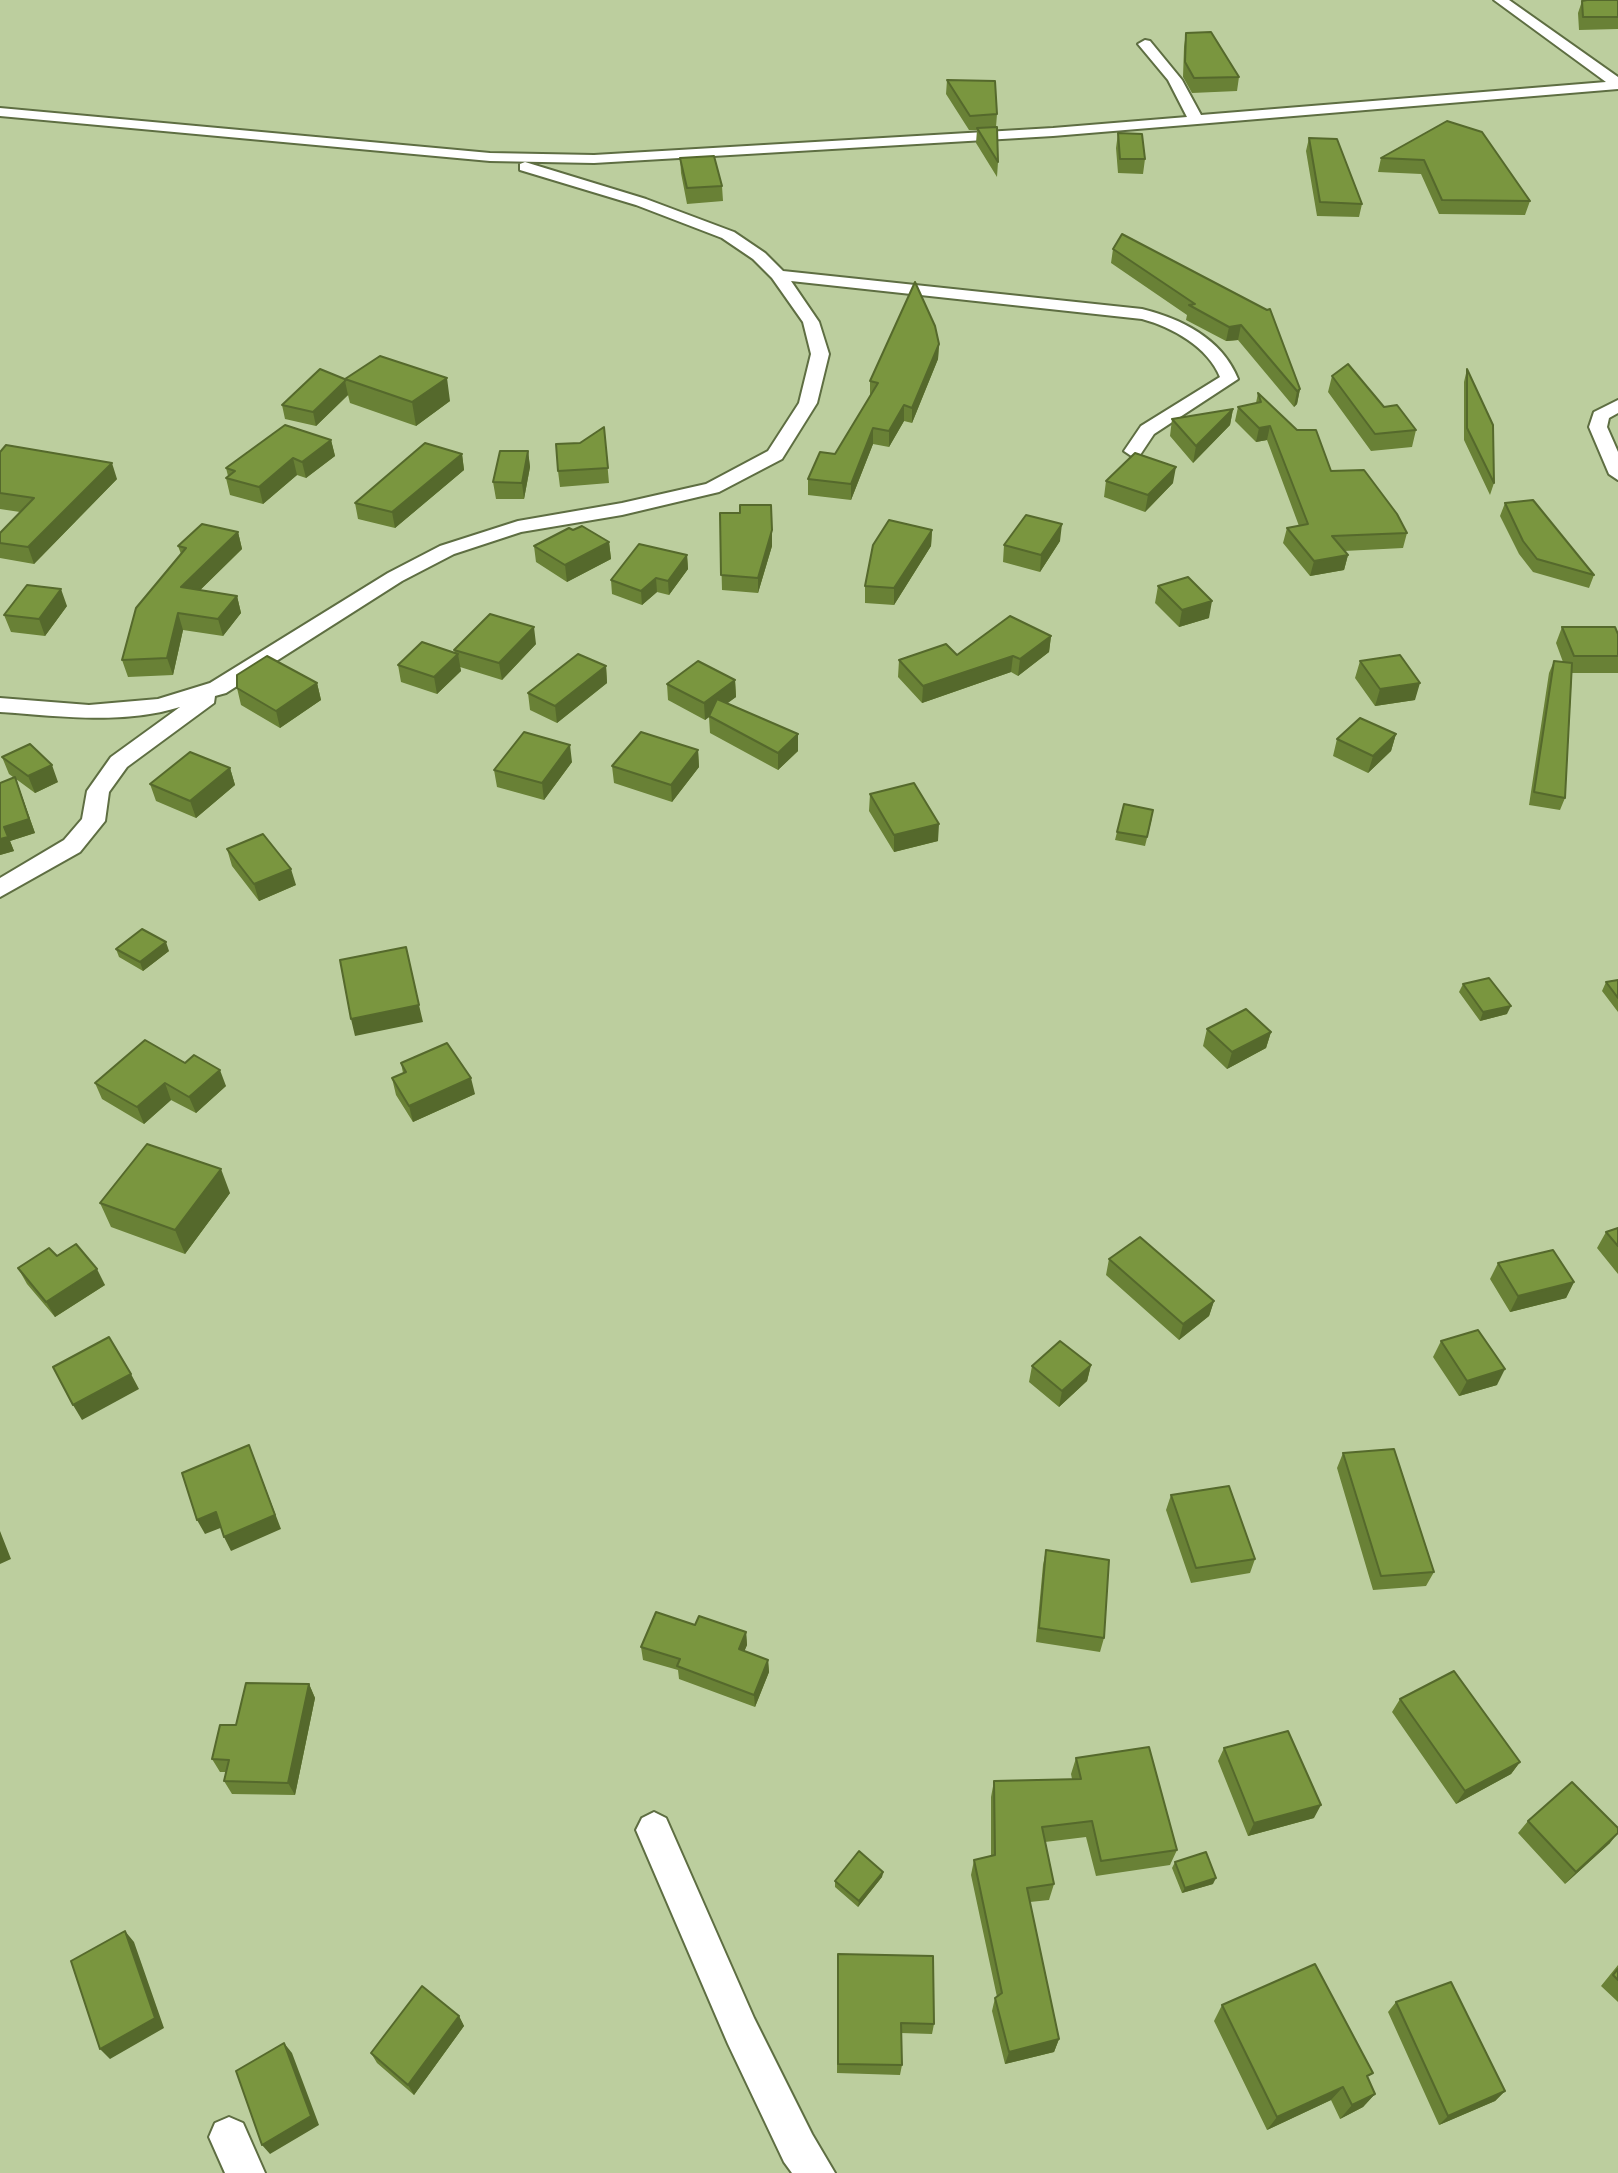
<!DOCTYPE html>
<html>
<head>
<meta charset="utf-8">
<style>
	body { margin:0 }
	canvas { display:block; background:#bcce9e }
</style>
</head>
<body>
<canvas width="1618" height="2173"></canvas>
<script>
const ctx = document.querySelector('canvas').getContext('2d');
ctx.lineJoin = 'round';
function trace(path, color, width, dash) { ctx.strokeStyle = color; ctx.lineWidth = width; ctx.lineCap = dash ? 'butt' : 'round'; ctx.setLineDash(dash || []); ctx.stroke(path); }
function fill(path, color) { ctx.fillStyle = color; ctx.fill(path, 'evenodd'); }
const minor = new Path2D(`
	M1494 0H1509L1618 77V89L1053 136 594 163 490 161 0 116V108L490 153 594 155 1053 128 1187 117 1168 80 1138 44 1145 40 1150 41 1182 80 1201 115 1606 82Z
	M525 162 646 199 734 232 765 253 783 271 1142 309C1182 319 1222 339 1238 379L1154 434 1140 455 1133 457 1124 451 1141 426 1220 377C1208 347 1172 327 1142 319L791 281 819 322 829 354 817 403 782 459 719 492 622 515 521 532 454 554 402 581 226 693 215 696 214 703 127 767 109 792 105 821 80 852 0 897V878L64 840 82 819 87 791 111 757 180 707C122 725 59 716 0 712V698L89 705 158 699 210 683 388 573 440 546 518 521 622 503 706 484 768 451 799 403 811 354 803 322 772 278 753 259 722 238 636 205 520 170V164Z
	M1618 400V413L1609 418 1607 427 1618 452V480L1609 474 1589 427 1594 412Z
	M654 1812 666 1818 754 2018 812 2134 835 2173H792L784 2162 728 2044 636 1830 642 1818Z
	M229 2117 243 2123 265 2173H225L209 2137 215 2123Z`);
trace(minor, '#5e6e42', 4);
fill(minor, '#fff');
fill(new Path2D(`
	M1618 0V29L1579 30 1578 13 1582 1Z
	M1186 33 1239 77 1237 91 1192 93 1183 77 1184 47Z
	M947 80 997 114 996 127 998 162 997 177 976 143 977 130H969L946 94Z
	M1447 121 1530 201 1525 215 1439 214 1421 174 1378 172 1381 158Z
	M1118 133 1145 159 1143 174 1118 173 1116 148Z
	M1309 138 1362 204 1359 217 1317 216 1306 151Z
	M680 158 722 186 723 201 687 204 681 173Z
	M1113 249 1267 310 1300 389 1297 404 1294 407 1238 340 1226 341 1186 320 1187 315 1111 263Z
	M939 344 938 359 912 423 904 421 889 447 873 444 851 500 808 495V479L835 454 870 397V381Z
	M1467 369 1494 483 1490 495 1464 440V382Z
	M1332 376 1384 407 1416 430 1412 447 1371 451 1328 392Z
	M345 379 450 401 416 426 350 403 348 395 316 426 285 419 282 405Z
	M1258 393 1331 471 1407 533 1403 548 1344 551 1348 555 1344 570 1310 576 1283 543 1287 528 1299 526 1267 440 1256 442 1235 421 1238 407 1256 403Z
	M1233 409 1230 425 1193 463 1170 436 1172 419Z
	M604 427 609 483 560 487 558 471 580 443Z
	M331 440 335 456 306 478 297 475 263 504 230 495 226 478 228 476 226 468Z
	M528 451 530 467 524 499H496L493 482Z
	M0 452 117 479 34 564 0 558V533L20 512 0 509Z
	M462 454 464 470 395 528 358 519 355 503Z
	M1106 481 1173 483 1145 512 1104 497Z
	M1505 503 1594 575 1589 588 1533 572 1519 554 1500 516Z
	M720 513 772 546 758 593 722 590Z
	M573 530 609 542 611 559 567 582 536 562 534 546Z
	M932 530 931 546 894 605 865 603V586Z
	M238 532 242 549 200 590 237 596 241 613 223 636 183 630 173 675 128 677 122 660 181 554 178 546Z
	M1060 541 1040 572 1003 562 1004 545Z
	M687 555 688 569 669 595 657 592 642 605 612 594 611 580Z
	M1158 586 1209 618 1179 627 1155 603Z
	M67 606 45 636 11 632 4 615Z
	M1562 627 1618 634V673H1572L1565 798 1560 810 1529 805 1549 673 1554 661 1563 662 1556 643Z
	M1051 636 1049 652 1018 676 1011 672 922 703 898 677 899 660 957 655Z
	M536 644 502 680 460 667 461 671 437 694 401 682 398 665 455 653 454 650Z
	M1360 661 1415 700 1375 706 1355 678Z
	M606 666 607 683 557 723 530 710 528 693Z
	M735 680 736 697 727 703 798 734V751L778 770 710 733 709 717 705 720 668 700 667 684Z
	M317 683 321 700 280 728 241 705 237 688Z
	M1396 734 1391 751 1368 773 1333 756 1337 739Z
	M698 750 699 767 672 802 614 783 612 766Z
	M2 757 58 782 35 793 16 779 35 833 10 841 14 851 0 855 13 777 9 774Z
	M572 762 544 800 497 787 494 770Z
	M230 768 235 785 196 818 156 801 150 784Z
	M870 794 938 841 894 852 869 811Z
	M1152 818 1145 846 1115 840 1117 832Z
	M227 849 296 885 259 901 232 866Z
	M116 949 169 951 143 971 119 957Z
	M1618 980V1012L1602 991 1606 982Z
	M1463 984 1507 1014 1480 1021 1459 992Z
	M1207 1029 1271 1032 1266 1048 1227 1069 1203 1046Z
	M145 1040 226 1086 196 1113 171 1100 144 1124 102 1099 95 1083Z
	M401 1063 475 1094 413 1122 396 1095 392 1078 403 1073Z
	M230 1193 185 1254 111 1227 100 1203Z
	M1618 1228V1274L1597 1248 1606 1232Z
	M57 1256 105 1285 55 1317 27 1284 18 1268Z
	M1109 1259 1214 1301 1209 1316 1179 1340 1106 1275Z
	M1498 1263 1574 1282 1566 1298 1510 1312 1490 1279Z
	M1441 1341 1497 1385 1459 1396 1433 1357Z
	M1091 1365 1087 1381 1059 1407 1029 1382 1032 1366Z
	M1343 1453 1434 1572 1426 1586 1373 1590 1337 1468Z
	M1171 1495 1255 1559 1250 1573 1191 1583 1166 1510Z
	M1046 1550 1104 1638 1100 1652 1036 1642 1043 1565Z
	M695 1625 746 1632 747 1645 744 1651 768 1660 769 1672 755 1707 679 1679 678 1670 643 1660 641 1647Z
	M309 1684 315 1698 295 1795 232 1794 224 1781 226 1772H220L212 1759 236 1725Z
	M1400 1699 1520 1762 1511 1774 1456 1804 1392 1712Z
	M1224 1748 1314 1818 1248 1836 1218 1761Z
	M1076 1758 1177 1850 1170 1865 1096 1876 1086 1837 1045 1842 1054 1884 1049 1900 1030 1902 1059 2039 1054 2052 1005 2064 992 2011 995 1998 997 1997 971 1875 974 1860 991 1856V1797L994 1781 1072 1779 1071 1774Z
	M1528 1821 1610 1843 1565 1884 1518 1833Z
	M1175 1862 1213 1884 1182 1893 1172 1868Z
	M883 1872 882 1877 858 1907 835 1887V1881Z
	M838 1954 934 2024 932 2034 901 2033 902 2065 900 2075 837 2073Z
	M1618 1965V2002L1601 1986Z
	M1396 2002 1505 2091 1495 2101 1439 2125 1388 2012Z
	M1222 2005 1368 2079 1375 2094 1363 2107 1340 2119 1331 2100 1267 2130 1214 2021Z
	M459 2016 464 2026 414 2095 377 2063 371 2053Z`), '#698136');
fill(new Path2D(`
	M1241 325 1238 340 1226 341 1229 327Z
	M939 344 938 359 912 423V408Z
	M447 378 450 401 416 426 412 402Z
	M345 381 348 395 316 426 313 412Z
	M1300 389 1297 404 1294 407 1297 391Z
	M904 405V421L889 447V431Z
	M1233 409 1230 425 1193 463 1196 446Z
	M1270 426 1267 440 1256 442 1259 428Z
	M873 428V444L851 500V484Z
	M331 440 335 456 306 478 302 462Z
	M528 451 530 467 524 499 522 483Z
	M462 454 464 470 395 528 392 512Z
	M293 458 297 475 263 504 259 487Z
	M112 463 117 479 34 564 28 547Z
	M1176 467 1173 483 1145 512 1148 495Z
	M1062 524 1060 541 1040 572 1041 555Z
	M772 530V546L758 593V578Z
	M932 530 931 546 894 605V588Z
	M238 532 242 549 186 604 181 587Z
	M609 542 611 559 567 582 565 565Z
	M687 555 688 569 669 595 668 581Z
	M1348 555 1344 570 1310 576 1314 561Z
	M656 578 657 592 642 605 641 591Z
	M61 589 67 606 45 636 39 619Z
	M237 596 241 613 223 636 218 619Z
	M1212 601 1209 618 1179 627 1182 610Z
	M178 613 183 630 173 675 167 658Z
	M534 627 536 644 502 680 499 663Z
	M1051 636 1049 652 1018 676 1020 659Z
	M458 654 461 671 437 694 434 677Z
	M1013 656 1011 672 922 703 923 686Z
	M606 666 607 683 557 723 555 706Z
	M735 680 736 697 705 720 704 703Z
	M317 683 321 700 280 728 276 711Z
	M1420 683 1415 700 1375 706 1380 689Z
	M798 734V751L778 770V753Z
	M1396 734 1391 751 1368 773 1373 756Z
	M570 745 572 762 544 800 542 783Z
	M698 750 699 767 672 802 671 785Z
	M52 765 58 782 35 793 28 776Z
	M230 768 235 785 196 818 190 801Z
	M15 777 35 833 10 841 14 851 0 855V839L4 827Z
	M939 824 938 841 894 852V835Z
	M291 869 296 885 259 901 254 884Z
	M166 942 169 951 143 971 140 962Z
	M419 1005 423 1022 355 1036 351 1019Z
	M1511 1006 1507 1014 1480 1021 1483 1012Z
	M1271 1032 1266 1048 1227 1069 1232 1052Z
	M220 1070 226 1086 196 1113 189 1097Z
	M471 1078 475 1094 413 1122 409 1106Z
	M165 1083 171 1100 144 1124 137 1107Z
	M221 1169 230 1193 185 1254 175 1230Z
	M97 1269 105 1285 55 1317 46 1302Z
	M1574 1282 1566 1298 1510 1312 1518 1296Z
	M1214 1301 1209 1316 1179 1340 1183 1324Z
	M1091 1365 1087 1381 1059 1407 1062 1391Z
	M1505 1369 1497 1385 1459 1396 1467 1381Z
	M131 1374 139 1389 82 1420 73 1405Z
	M249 1445 281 1529 231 1551 224 1537Z
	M216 1512 223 1527 205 1534 197 1520Z
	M0 1531 11 1559 0 1564Z
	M746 1632 747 1645 740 1662 739 1649Z
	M768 1660 769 1672 755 1707 754 1695Z
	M309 1684 315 1698 295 1795 288 1783Z
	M1520 1762 1511 1774 1456 1804 1465 1791Z
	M1321 1805 1314 1818 1248 1836 1254 1823Z
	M1618 1833 1610 1843 1565 1884 1576 1872Z
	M883 1872 882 1877 858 1907 859 1901Z
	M1216 1878 1213 1884 1182 1893 1185 1888Z
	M125 1931 134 1942 164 2028 110 2059 100 2049Z
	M459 2016 464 2026 414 2095 408 2085Z
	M1059 2039 1054 2052 1005 2064 1009 2052Z
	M284 2043 292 2053 319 2125 270 2154 262 2145Z
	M1343 2087 1331 2100 1267 2130 1277 2117Z
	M1505 2091 1495 2101 1439 2125 1448 2116Z
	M1375 2094 1363 2107 1340 2119 1352 2105Z`), '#55692c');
const building = new Path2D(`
	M1587 0H1618V17H1583L1582 1Z
	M1211 32 1239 77 1194 78 1185 62 1186 33Z
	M947 80 995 81 997 114 970 116Z
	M1447 121 1482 132 1530 201 1442 200 1424 160 1381 158Z
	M997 127 998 162 977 128Z
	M1118 133 1142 134 1145 159H1120Z
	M1309 138 1337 139 1362 204 1320 202Z
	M714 156 722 186 687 188 680 158Z
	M1122 234 1267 310 1270 309 1300 389 1297 391 1241 325 1229 327 1189 305 1195 304 1113 249Z
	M915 282 935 326 939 344 912 408 904 405 889 431 873 428 851 484 808 479 820 452 835 454 878 383 870 381Z
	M380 356 447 378 412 402 345 379Z
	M1348 364 1384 407 1397 405 1416 430 1375 434 1332 376Z
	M320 369 347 380 345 379V381L313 412 282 405Z
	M1467 369 1493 425 1494 483 1467 428Z
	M1258 393 1297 430H1316L1331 471 1364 470 1397 514 1407 533 1332 536 1348 555 1314 561 1287 528 1308 524 1270 426 1259 428 1238 407 1261 402Z
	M1233 409 1196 446 1172 419Z
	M285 425 331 440 302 462 293 458 259 487 226 478 235 471 226 468Z
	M604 427 608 468 558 471 556 444 580 443Z
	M425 443 462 454 392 512 355 503Z
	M6 445 112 463 28 547 0 543V533L34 498 0 493V452Z
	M500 451H528L522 483 493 482Z
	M1135 453 1176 467 1148 495 1106 481Z
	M1533 500 1594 575 1537 559 1523 541 1505 503Z
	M740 505H771L772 530 758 578 721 575 720 513H740Z
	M1026 515 1062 524 1041 555 1004 545Z
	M889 520 932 530 894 588 865 586 873 545Z
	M202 524 238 532 181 587 237 596 218 619 178 613 167 658 122 660 136 608 186 548 178 546Z
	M582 526 609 542 565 565 534 546 569 528 573 530Z
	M639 544 687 555 668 581 656 578 641 591 611 580Z
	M1188 577 1212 601 1182 610 1158 586Z
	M27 585 61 589 39 619 4 615Z
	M490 614 534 627 499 663 454 650Z
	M1010 616 1051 636 1020 659 1013 656 923 686 899 660 946 644 957 655Z
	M1562 627H1615L1618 634V656H1574Z
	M422 642 458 654 434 677 398 665Z
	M578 654 606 666 555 706 528 693Z
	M1400 655 1420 683 1380 689 1360 661Z
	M267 656 317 683 276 711 237 688V675Z
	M698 661 735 680 704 703 667 684Z
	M1554 661 1572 663 1565 798 1534 792Z
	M717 699 798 734 778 753 709 716Z
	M1360 718 1396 734 1373 756 1337 739Z
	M524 732 570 745 542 783 494 770Z
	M641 732 698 750 671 785 612 766Z
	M30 744 52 765 28 776 2 757Z
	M190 752 230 768 190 801 150 784Z
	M15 777 29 819 4 827 8 837 0 839V783Z
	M914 783 939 824 894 835 870 794Z
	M1124 804 1153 810 1147 837 1117 832Z
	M263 834 291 869 254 884 227 849Z
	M142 929 166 942 140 962 116 949Z
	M406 947 419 1005 351 1019 340 960Z
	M1489 978 1511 1006 1483 1012 1463 984Z
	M1618 980V998L1606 982Z
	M1246 1009 1271 1032 1232 1052 1207 1029Z
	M145 1040 185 1063 194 1055 220 1070 189 1097 165 1083 137 1107 95 1083Z
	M447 1043 471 1078 409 1106 392 1078 406 1072 401 1063Z
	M147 1144 221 1169 175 1230 100 1203Z
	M1618 1228V1246L1606 1232Z
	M1140 1237 1214 1301 1183 1324 1109 1259Z
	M76 1244 97 1269 46 1302 18 1268 49 1248 57 1256Z
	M1553 1250 1574 1282 1518 1296 1498 1263Z
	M1478 1330 1505 1369 1467 1381 1441 1341Z
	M109 1337 131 1374 73 1405 53 1367Z
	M1060 1341 1091 1365 1062 1391 1032 1366Z
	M249 1445 275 1515 224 1537 216 1512 197 1520 182 1473Z
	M1394 1449 1434 1572 1381 1576 1343 1453Z
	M1229 1486 1255 1559 1196 1568 1171 1495Z
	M1046 1550 1109 1560 1104 1638 1039 1628Z
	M656 1612 695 1625 699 1616 746 1632 739 1649 768 1660 754 1695 677 1666 680 1659 641 1647Z
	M1454 1671 1520 1762 1465 1791 1400 1699Z
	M246 1683 309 1684 288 1783 224 1781 229 1760 212 1759 220 1725H236Z
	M1288 1731 1321 1805 1254 1823 1224 1748Z
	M1149 1747 1177 1850 1101 1861 1092 1821 1042 1827 1054 1884 1027 1888 1059 2039 1009 2052 995 1998 1002 1993 974 1860 995 1855 994 1781 1081 1779 1076 1758Z
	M1572 1782 1618 1828V1833L1576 1872 1528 1821Z
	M859 1851 883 1872 859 1901 835 1881Z
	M1206 1852 1216 1878 1185 1888 1175 1862Z
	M125 1931 155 2018 100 2049 71 1961Z
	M838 1954 933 1956 934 2024 901 2023 902 2065 838 2064Z
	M1315 1964 1373 2073 1367 2076 1375 2094 1352 2105 1343 2087 1277 2117 1222 2005Z
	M1618 1969V1980L1613 1975Z
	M1451 1982 1505 2091 1448 2116 1396 2002Z
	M422 1986 459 2016 408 2085 371 2053Z
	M284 2043 311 2116 262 2145 236 2071Z`);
fill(building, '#7a963f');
trace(building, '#55692c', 2);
</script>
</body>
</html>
